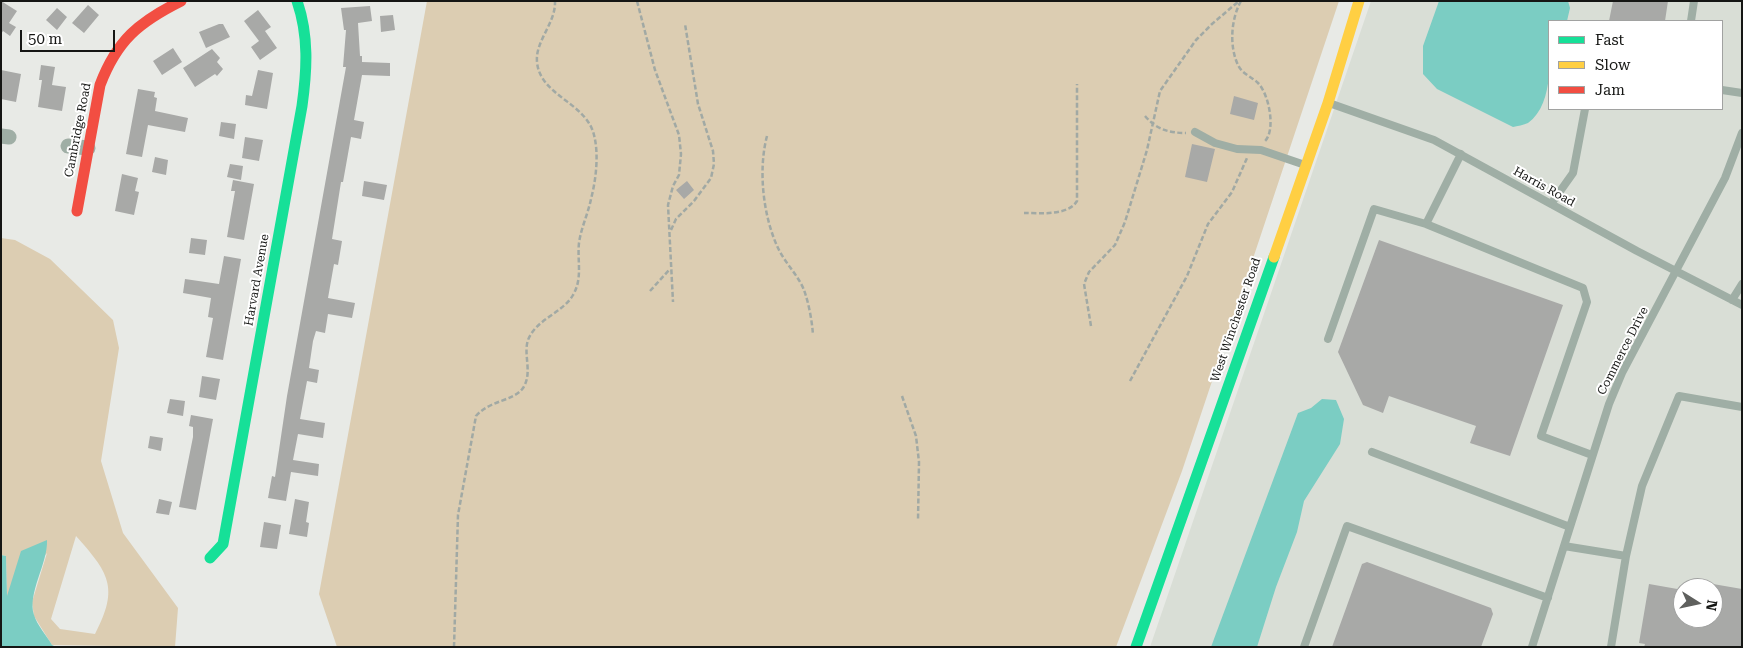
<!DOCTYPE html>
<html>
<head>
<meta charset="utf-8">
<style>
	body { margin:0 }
	#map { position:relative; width:1743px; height:648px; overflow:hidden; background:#e8eae6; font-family:"Roboto Serif",serif }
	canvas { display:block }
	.frame { position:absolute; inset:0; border:2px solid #151614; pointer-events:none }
	.legend { position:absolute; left:1548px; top:20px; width:175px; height:90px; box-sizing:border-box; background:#fff; border:1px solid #a1a2a1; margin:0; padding:6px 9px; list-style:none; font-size:15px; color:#151614 }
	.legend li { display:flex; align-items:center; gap:10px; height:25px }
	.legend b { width:25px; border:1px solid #a1a2a1 }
	.north { position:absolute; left:1673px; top:578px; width:50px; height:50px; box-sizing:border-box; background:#fff; border:1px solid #a1a2a1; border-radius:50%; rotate:100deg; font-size:14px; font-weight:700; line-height:20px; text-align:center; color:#151614 }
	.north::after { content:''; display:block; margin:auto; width:18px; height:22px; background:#5f605e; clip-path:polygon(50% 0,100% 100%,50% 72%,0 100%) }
	.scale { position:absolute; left:20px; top:30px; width:95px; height:22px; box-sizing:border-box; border:2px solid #151614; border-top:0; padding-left:6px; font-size:15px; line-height:18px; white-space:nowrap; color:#151614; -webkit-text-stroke:4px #fff; paint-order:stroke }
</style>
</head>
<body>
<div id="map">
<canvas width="1743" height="648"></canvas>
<div class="frame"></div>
<ul class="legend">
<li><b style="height:6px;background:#16e098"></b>Fast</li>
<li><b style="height:6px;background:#ffcf43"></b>Slow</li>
<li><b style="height:6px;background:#f24e42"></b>Jam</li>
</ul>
<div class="north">N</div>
<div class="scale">50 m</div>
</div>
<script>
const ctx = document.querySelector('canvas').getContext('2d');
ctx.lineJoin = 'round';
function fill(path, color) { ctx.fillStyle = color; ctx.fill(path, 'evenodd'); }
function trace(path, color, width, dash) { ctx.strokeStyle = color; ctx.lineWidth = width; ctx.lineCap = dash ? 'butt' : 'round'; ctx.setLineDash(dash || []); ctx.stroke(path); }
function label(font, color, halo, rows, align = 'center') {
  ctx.font = font + ' "Roboto Serif",serif'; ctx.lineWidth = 4; ctx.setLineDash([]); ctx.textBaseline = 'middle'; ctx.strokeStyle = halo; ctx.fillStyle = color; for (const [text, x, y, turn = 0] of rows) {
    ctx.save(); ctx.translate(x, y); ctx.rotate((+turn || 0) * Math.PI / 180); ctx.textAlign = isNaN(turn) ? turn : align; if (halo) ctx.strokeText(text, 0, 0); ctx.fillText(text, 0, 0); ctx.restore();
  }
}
fill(new Path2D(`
	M1371 1H1742V647H1150ZM1549 21H1722V109H1549ZM1683 588H1713V618H1683Z`), '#d9ded6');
fill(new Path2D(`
	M427 1H1339L1182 471 1116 647H337L319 594Z
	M1 238 15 240 50 259 113 320 119 348 101 461 123 533 178 608 175 647 52 645 34 616 32 602 47 553 7 598 6 556 1 555ZM76 536C108 572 120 587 95 634L60 629 51 619Z`), '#dccdb2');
fill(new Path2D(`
	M1439 1H1568L1570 8 1567 21H1549C1549 51 1556 103 1528 123 1524 125 1517 126 1513 127L1437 89 1423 74V46Z
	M1322 399 1336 400 1344 419 1340 444 1304 501 1297 532 1276 587 1257 647H1211L1298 413 1311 408Z
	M47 540C48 564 27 593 34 615 37 625 47 636 52 645L56 647H1V555L6 556 7 596 21 551Z`), '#7bcdc3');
fill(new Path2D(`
	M1 1 17 11 9 23 16 27 10 36 3 31 1 34Z
	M1613 1H1668L1665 21H1609Z
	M88 5 99 15 84 33 72 23Z
	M370 6 372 21 358 23 360 56H362V62L390 63V76L362 75 354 120 364 122 361 139 351 137 343 182H341L332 239 342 241 338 265 334 264 328 298 355 303 352 318 328 314 325 333 316 331 313 341 309 368 319 370 317 383 307 381 300 419 325 423 323 438 298 434 293 460 319 464 318 476 291 472 286 501 268 498 272 476 275 477 287 396 346 67H343L346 30H344L341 8Z
	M57 8 67 17 57 30 46 20Z
	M258 10 271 27 265 31 277 48 260 60 251 47 259 41 244 21Z
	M393 15 395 30 381 32 380 16Z
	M219 24H223L230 37 206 48 199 32Z
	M173 48 182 62 162 75 153 61Z
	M212 49 220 58 217 62 223 69 217 76 215 74 195 87 183 68Z
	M41 65 55 67 52 85 66 87 62 111 38 107 42 80H39Z
	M1 70 21 74 16 102 1 99Z
	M258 70 273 73 267 109 245 105 246 95 252 96Z
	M138 89 155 92 154 97 157 98 155 111 188 118 185 132 148 125 142 157 126 154Z
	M1234 96 1258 103 1254 120 1230 114Z
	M221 122 236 124 234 139 219 136Z
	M245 137 263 140 259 161 242 158Z
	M1192 144 1215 149 1207 182 1185 177Z
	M155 157 168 160 166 175 152 172Z
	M230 164 243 166 241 180 227 177Z
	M122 174 138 178 135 191 139 192 134 215 115 211Z
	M233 180 254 184 244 240 227 237 235 191H231Z
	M364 181 387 185 384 200 362 196Z
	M687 181 694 190 684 199 676 190Z
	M191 238 207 240 205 255 189 253Z
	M1379 240 1563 305 1510 456 1470 443 1476 426 1389 396 1383 413 1363 405 1338 352Z
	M224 256 241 259 223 360 206 357 213 318 208 317 211 298 183 293 185 279 219 284Z
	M202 376 220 379 216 400 199 397Z
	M170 399 185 401 183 416 167 413Z
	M191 415 213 419 196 510 179 507 193 437V427L189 426Z
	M150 436 163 438 161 451 148 448Z
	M159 499 172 502 169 515 156 513Z
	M295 499 309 502 306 522 309 523 307 537 289 534Z
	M264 522 281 525 277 549 260 547Z
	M1367 562 1491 608 1493 614 1481 647H1332L1362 564Z
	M1649 584 1683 590V618H1713V584L1742 589V647H1644L1645 644 1639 643Z`), '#a8a9a7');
trace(new Path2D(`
	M637 1 655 70 679 135 681 154 679 175 673 186 668 205 673 302
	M1241 1C1231 19 1229 46 1238 65 1242 74 1252 77 1258 83 1269 94 1276 130 1265 141
	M1145 116C1156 129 1168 133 1186 133
	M767 136C758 170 763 216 778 248 785 263 798 275 804 290 809 304 812 321 813 335
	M1024 213C1041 213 1068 216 1077 201V84
	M671 230 676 219 694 201 711 178 714 164 713 151 698 104 685 24
	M650 291 670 269
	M1091 326 1084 284 1089 272 1115 245 1125 222 1147 150 1160 91 1196 40 1212 24 1239 1
	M1130 381 1187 276 1208 224 1232 192 1247 158
	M902 396 916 436 919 462 918 521
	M454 647 458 515 476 416C490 400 514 401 523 388 533 373 523 355 528 340 536 319 563 313 573 295 583 278 577 261 579 243 581 228 588 214 591 199 596 180 599 154 594 135 586 102 540 96 537 62 535 41 556 23 555 1`), '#a1a9a4', 2.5, [5, 2.5]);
trace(new Path2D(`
	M1691 21 1694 1
	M1722 90 1742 93
	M1329 103 1434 140 1637 251 1742 305
	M1195 132 1215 143 1237 149 1261 150 1305 165
	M1551 204 1573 173 1585 109
	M1426 224 1583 288 1587 302 1541 436 1592 455
	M1732 300 1742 284
	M1328 339 1374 209 1426 224 1461 154
	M1372 452 1570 527
	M1564 546 1626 556 1642 486 1679 396 1742 407
	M1304 647 1347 526 1548 598
	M1532 647 1609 404 1622 373 1725 178 1742 133
	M1611 647 1626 556`), '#9faea5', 8);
trace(new Path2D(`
	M1 136 9 137
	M68 146 88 148`), '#9faea5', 15);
trace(new Path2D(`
	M210 558 223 544 302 106C307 70 309 36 297 1
	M1136 647 1274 257`), '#16e098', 11);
trace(new Path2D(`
	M1274 257 1328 103 1359 1`), '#ffcf43', 11);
trace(new Path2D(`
	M77 211 100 85C117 40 139 22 181 1`), '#f24e42', 11);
label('12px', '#151614', '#fff', [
	["Cambridge Road",78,130,-79],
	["Harris Road",1544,187,29],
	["Harvard Avenue",257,280,-80],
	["West Winchester Road",1236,320,-71],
	["Commerce Drive",1623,351,-63]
]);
</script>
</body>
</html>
